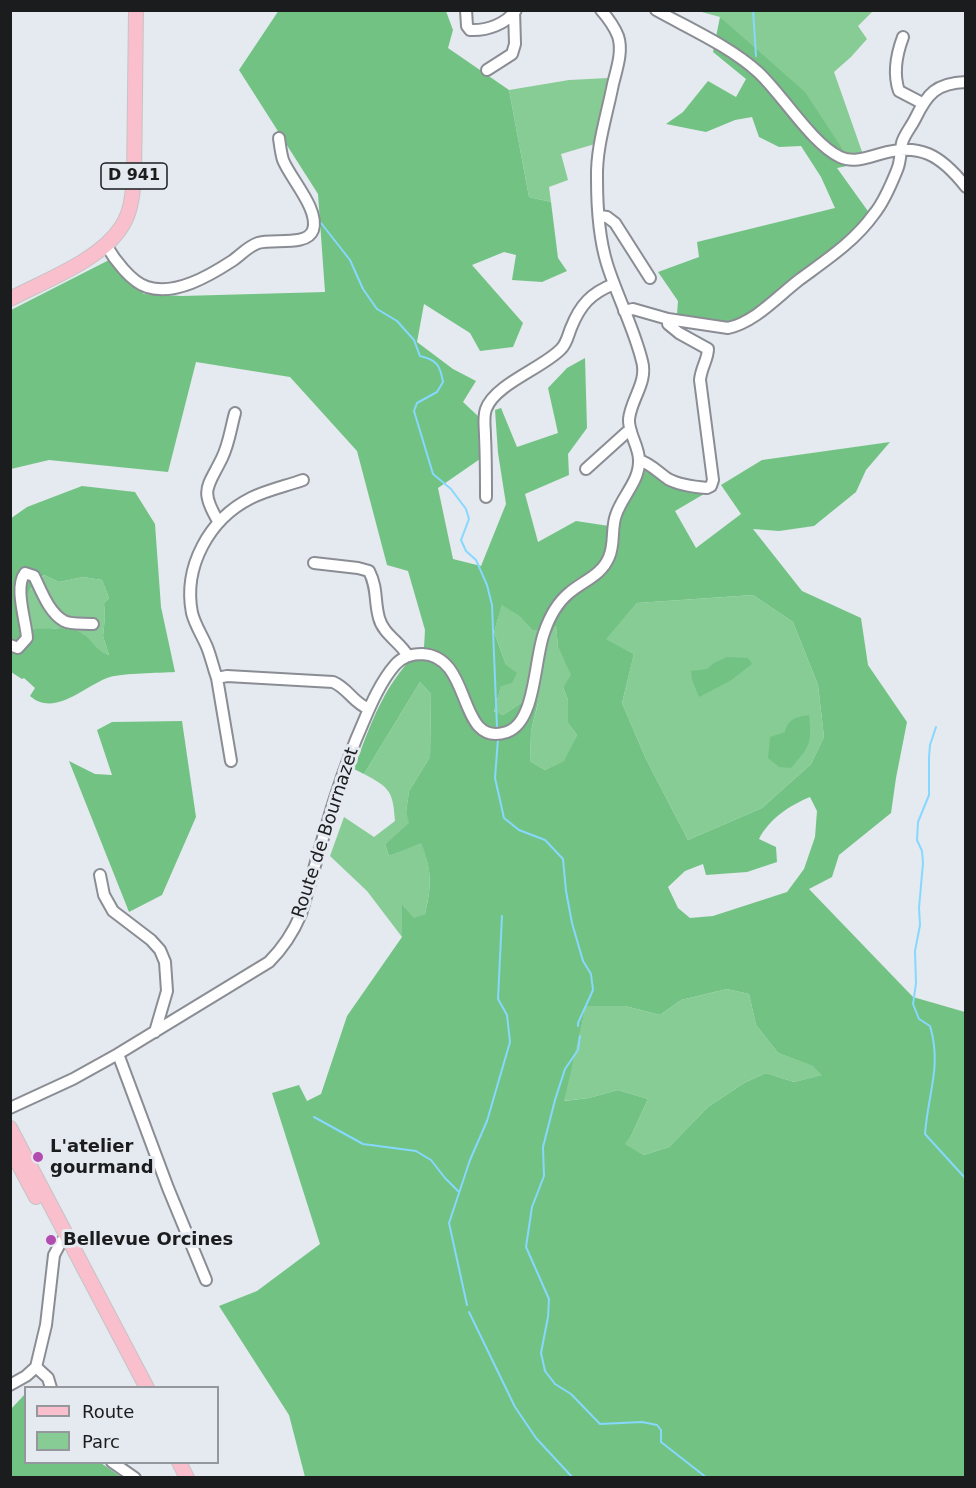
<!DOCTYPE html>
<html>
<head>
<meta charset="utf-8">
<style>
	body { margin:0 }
	#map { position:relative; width:976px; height:1488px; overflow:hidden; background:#e5e9f0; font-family:"DejaVu Sans",sans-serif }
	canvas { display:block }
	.frame { position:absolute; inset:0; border:12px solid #1b1c1e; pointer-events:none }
	.legend { position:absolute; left:24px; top:1386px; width:195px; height:78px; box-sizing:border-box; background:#e5e9f0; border:2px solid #94979c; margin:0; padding:8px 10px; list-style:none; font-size:18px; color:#1b1c1e }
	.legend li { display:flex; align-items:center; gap:12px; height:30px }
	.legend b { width:30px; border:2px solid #94979c }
</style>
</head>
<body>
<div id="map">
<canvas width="976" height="1488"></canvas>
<div class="frame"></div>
<ul class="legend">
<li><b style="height:8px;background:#fabfcd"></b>Route</li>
<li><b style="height:16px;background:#88cc95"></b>Parc</li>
</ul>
</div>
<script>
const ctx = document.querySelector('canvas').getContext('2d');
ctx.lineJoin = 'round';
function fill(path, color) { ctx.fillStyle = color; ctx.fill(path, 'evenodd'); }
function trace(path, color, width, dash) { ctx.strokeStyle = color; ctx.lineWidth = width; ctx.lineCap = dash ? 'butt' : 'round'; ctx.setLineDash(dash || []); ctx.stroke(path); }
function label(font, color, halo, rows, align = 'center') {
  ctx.font = font + ' "DejaVu Sans",sans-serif'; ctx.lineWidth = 6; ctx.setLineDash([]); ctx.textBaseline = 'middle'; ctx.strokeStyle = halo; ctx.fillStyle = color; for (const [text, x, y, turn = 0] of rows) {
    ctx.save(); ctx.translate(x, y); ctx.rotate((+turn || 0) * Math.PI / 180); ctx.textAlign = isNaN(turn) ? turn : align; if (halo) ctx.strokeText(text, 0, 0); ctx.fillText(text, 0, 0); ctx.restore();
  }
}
fill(new Path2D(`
	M698 11H873L858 26 867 39 851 57 834 72 866 163 847 166 845 153 720 17Z
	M608 78 595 144 561 154 568 180 549 187 551 202 529 197 509 90 569 80Z
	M44 575 59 582 83 577 102 580 109 598 104 603 105 617 103 636 109 655 99 651 83 634 56 628 43 630 30 628 19 620 28 592Z
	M753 595 793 622 818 685 824 737 811 764 762 808 688 840 646 759 622 703 634 654 605 639 637 603Z
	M502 604 519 616 533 631 556 625 558 647 572 675 563 687 568 700V723L577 735 565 761 545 770 530 761 531 731 538 703 524 701 503 715 494 713 506 665 494 632Z
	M420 682 431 694 430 757 409 791 406 812 410 823 385 844 389 856 421 842C432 871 432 884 425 914L414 919 403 905 402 937 367 891 330 856 344 817 374 837 395 821C393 791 390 788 364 774Z
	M727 989 749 994 756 1025 778 1053 814 1066 823 1075 794 1082 766 1073 744 1083 708 1107 669 1147 644 1155 624 1144 631 1136 648 1099 618 1090 589 1098 563 1101 586 1006H625L660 1015 681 1000Z`), '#88cc95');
fill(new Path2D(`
	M279 10 446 11 453 30 448 48 509 90 529 197 551 202 558 258 567 271 542 282 512 280 516 255 504 252 472 265 523 323 513 347 480 351 470 333 424 304 417 342 453 369 476 381 463 402 479 417 482 437 480 459 438 488 453 559 481 566 506 504 498 453 495 410 501 408 517 447 558 433 548 388 567 368 585 358 587 428 568 454 569 475 525 494 538 542 576 521 609 526 639 485 645 470 672 486 704 494 675 511 696 548 741 514 721 485 762 460 890 442 866 470 856 492 814 526 779 531 753 529 802 591 861 618 868 665 907 722 896 778 891 813 839 855 832 877 809 889 913 997 965 1012V1477H305L289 1415 219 1306 257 1291 320 1244 272 1093 299 1085 307 1101 321 1094 347 1016 402 937V904L414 918 425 914C432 885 432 871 421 843L389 856 385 844 409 823 406 812 409 791 430 757 431 694 420 682 364 774 354 769C370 725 386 678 424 647L425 630 408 571 387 565 357 451 290 377 196 362 168 472 49 460 11 469V310L109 260 144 294 182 296 325 292 318 194 239 70ZM753 595 793 622 818 685 824 737 811 764 762 808 688 840 646 759 622 703 634 654 606 639 637 603ZM502 605 519 616 533 631 556 626 558 647 571 675 563 687 568 700V723L577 735 564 761 545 770 530 761 531 731 538 702 524 701 503 715 494 712 501 686 512 683 517 673 506 665 494 632ZM810 797 817 811 815 837 804 869 787 892 713 916 690 918 678 908 668 887 685 871 703 864 706 875 747 872 777 862 776 847 759 839C769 819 790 805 810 797ZM727 989 749 994 756 1025 778 1053 813 1066 822 1075 794 1082 766 1073 744 1083 708 1107 669 1147 644 1155 625 1144 631 1136 648 1099 618 1090 589 1098 564 1101 586 1006H625L660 1015 681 1000Z
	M720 17 805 92 845 153 847 166 837 168 870 214 839 246 751 316 728 326 685 319 677 314 678 301 658 272 699 257 697 242 835 208 821 177 801 146 779 147 759 137 752 117 735 120 706 132 666 124 683 112 708 81 736 97 746 79 713 52Z
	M82 486 135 492 155 524 161 607 175 672C159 673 124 673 110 677 85 685 55 718 30 696L35 688 24 678 22 679 11 672 10 519 27 507ZM44 575 59 582 83 577 102 580 109 598 104 603 105 617 103 636 109 655C93 649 94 641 83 634 67 624 47 631 30 628 24 601 21 595 44 575Z
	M727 657 748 658 752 664 730 681 699 697 692 680 691 671 707 669 714 663Z
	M809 715C812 744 810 746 791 768L779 767 768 758 770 737 785 732C788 718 797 717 809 715Z
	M182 721 196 817 162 895 129 912 69 761 95 774 112 775 97 730 112 722Z
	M25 1394 26 1462 101 1463 121 1477H11V1409Z`), '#72c383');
trace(new Path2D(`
	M753 10 756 56
	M321 223 350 260 363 289 377 309 397 321 414 340 420 356C437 360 440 365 443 382L437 392 417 403 414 411 433 474 451 489 466 509 469 519 461 540 466 551 476 560 487 585 492 605 497 727
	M936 727 930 745 929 757V795L918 822 917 840 922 851 923 863 919 908 920 925 915 951 916 983 913 1004 919 1019 930 1026C942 1066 928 1093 925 1134L966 1179
	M498 739 495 778 504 818 519 830 545 840 563 859 566 891 572 923 583 961 591 974 593 990 578 1023V1026
	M580 1036 578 1050 565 1069 555 1100 543 1147 544 1176 532 1207 526 1247 549 1299 548 1317 541 1353 545 1371 555 1384 571 1394 600 1424 642 1422 657 1425 661 1430V1442L707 1478
	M314 1117 363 1144 416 1151 431 1160 445 1178 458 1191
	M467 1305 449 1223 470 1160 487 1121 510 1042 507 1015 498 999 502 916
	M469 1312 515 1407 536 1438 573 1478`), '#86d8fe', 2);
const minor = new Path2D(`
	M466 10 467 26 470 30C487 31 506 24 516 10
	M656 10C690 29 729 46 758 72 782 94 812 144 840 157 853 163 866 158 880 154 919 142 941 155 966 187
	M903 37C897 53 893 74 899 91L922 103
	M487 70 512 54 515 44 514 10
	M600 216 607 217 615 223 650 278
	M106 245C114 259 131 282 147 287 175 296 209 276 232 261 241 255 247 247 258 243 272 238 307 247 313 230 320 210 290 178 283 160 281 154 280 145 279 138
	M624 311 633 309 668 319 728 328C755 322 777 297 799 280 826 260 854 242 874 214 884 202 891 185 897 170 901 161 900 152 902 143 904 135 911 127 915 119 927 94 936 83 966 82
	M639 460C651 464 658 472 668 479 679 485 695 487 707 488L711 486 713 480 700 380C701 368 708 359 708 349L679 333 668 324V319
	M586 469 627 432 631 431
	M303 480C286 486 267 490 251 498 209 519 183 567 192 613 195 625 202 635 207 647 211 657 213 667 217 678L227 676 333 682C348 688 353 703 369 709
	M486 497C486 476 486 456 485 436 485 428 483 417 486 409 495 384 543 368 561 349 567 343 568 335 571 328 580 305 591 293 614 284
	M218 521C199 489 208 487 222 458 229 444 231 427 235 413
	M314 563 358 568 369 571C378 589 374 600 379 618 383 634 400 642 408 656
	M10 645 18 648 27 638C26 621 14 587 25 573L34 576C41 590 49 613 64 621 72 625 84 623 93 624
	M217 678 231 761
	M100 875 104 895 113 911 151 940 160 950 165 962 167 991 155 1032
	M118 1054 168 1188 206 1280
	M10 1108 73 1079 118 1054 269 962C284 947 293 933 301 914 320 850 336 784 363 723 371 704 381 681 395 665 402 657 413 654 422 654 474 656 456 749 507 732 536 722 534 660 544 633 549 618 557 603 569 593 583 581 602 575 609 557 615 544 611 528 616 515 622 496 640 481 639 460 639 446 628 433 629 419 631 399 648 382 642 361 634 328 617 296 607 264 599 238 597 206 597 179 596 147 607 115 613 84 617 68 623 51 618 36 614 26 608 18 601 10
	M36 1367 48 1378 51 1388
	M10 1385 26 1376 36 1367 46 1325 54 1255 61 1242 67 1236
	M112 1462 135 1478`);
const major = new Path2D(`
	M10 299C46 280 101 260 122 226 131 212 132 196 134 181L136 10
	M10 1128 147 1388
	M10 1148 36 1197
	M179 1462 187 1478`);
trace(minor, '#8a8d94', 14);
trace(major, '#c4c4c4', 16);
trace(minor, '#fff', 10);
trace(major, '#fabfcd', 14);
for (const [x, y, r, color] of [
	[38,1157,6,"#b34caf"],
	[51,1240,6,"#b34caf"]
]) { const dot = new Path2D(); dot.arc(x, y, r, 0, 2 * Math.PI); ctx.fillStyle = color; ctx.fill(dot); trace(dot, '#e5e9f0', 2); }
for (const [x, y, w] of [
	[134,176,66]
]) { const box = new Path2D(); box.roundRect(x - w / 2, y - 13, w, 26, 4.5); ctx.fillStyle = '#e5e9f0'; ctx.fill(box); trace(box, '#1b1c1e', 1.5); }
label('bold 16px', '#1b1c1e', null, [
	["D 941",134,176]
]);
label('18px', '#1b1c1e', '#e5e9f0', [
	["Route de Bournazet",326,833,-72]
]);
label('bold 18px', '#1b1c1e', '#e5e9f0', [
	["L'atelier",50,1147],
	["gourmand",50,1168],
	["Bellevue Orcines",63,1240]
], 'left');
</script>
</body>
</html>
